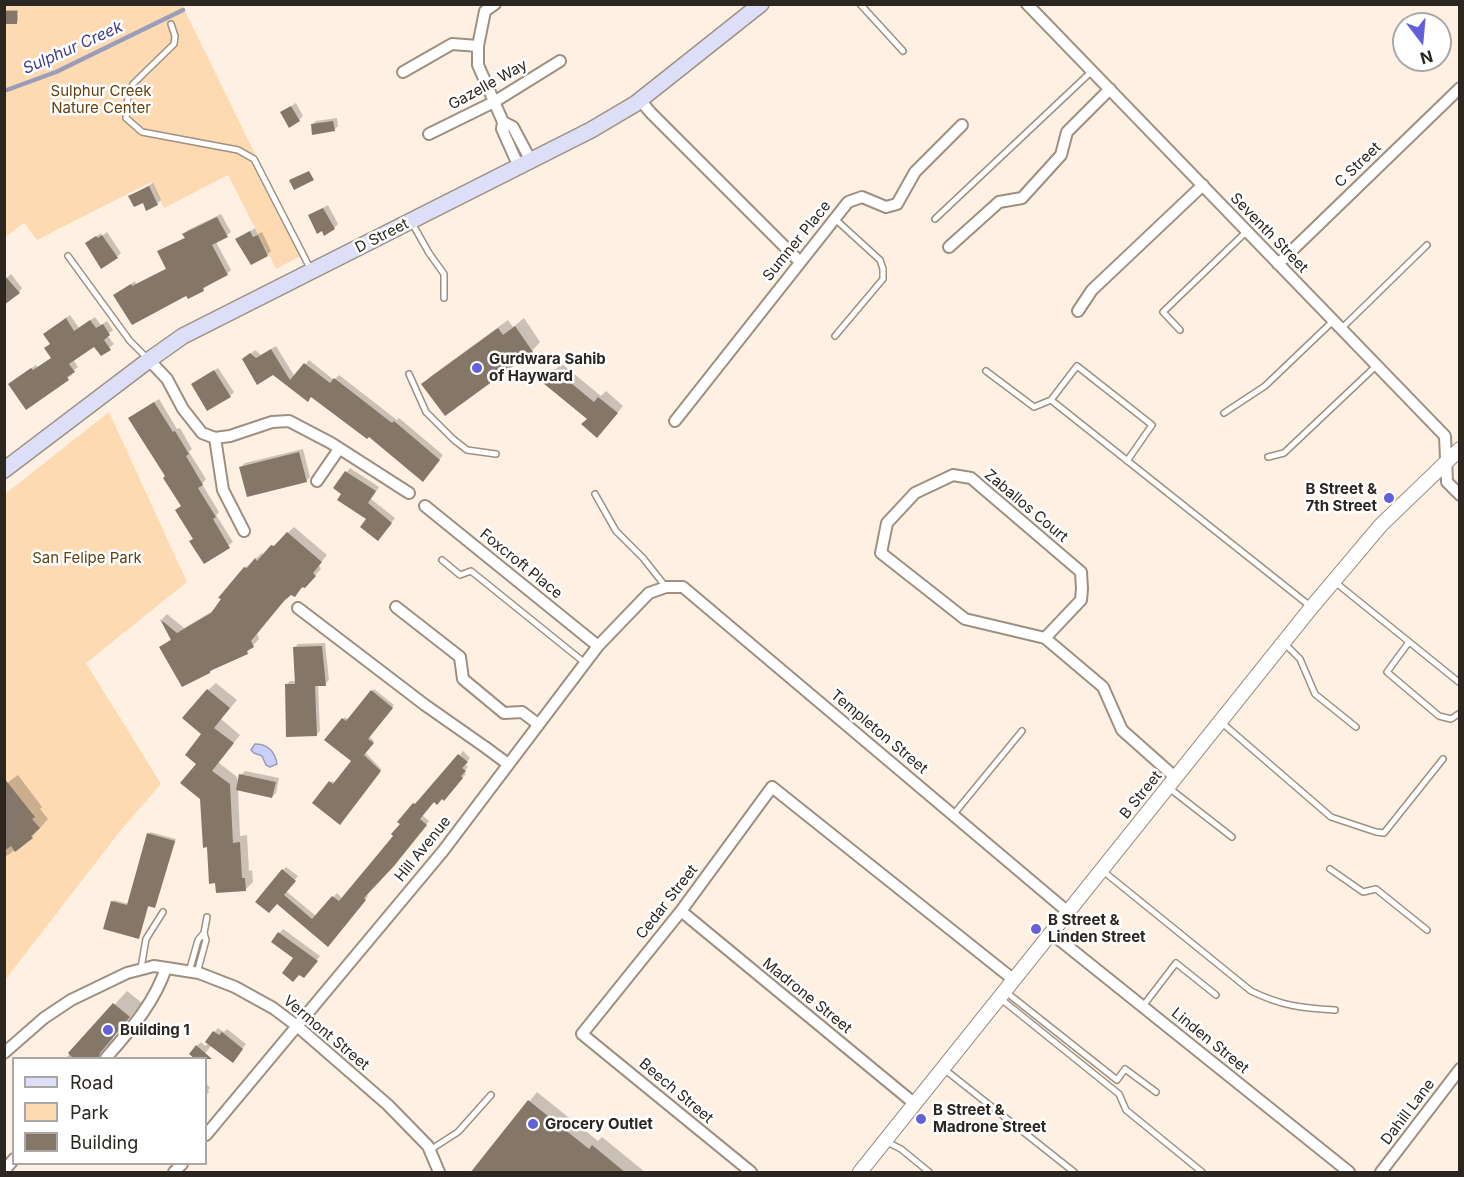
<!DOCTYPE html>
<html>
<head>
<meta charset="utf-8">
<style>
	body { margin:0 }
	#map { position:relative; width:1464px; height:1177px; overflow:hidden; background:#fef1e4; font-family:Inter,sans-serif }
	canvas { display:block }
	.frame { position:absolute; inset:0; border:6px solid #2b261f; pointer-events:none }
	.legend { position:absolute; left:12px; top:1057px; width:195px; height:108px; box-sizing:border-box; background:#fff; border:2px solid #aaa8a5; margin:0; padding:8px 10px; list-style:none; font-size:18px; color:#2b261f }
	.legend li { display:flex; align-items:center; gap:12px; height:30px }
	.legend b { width:30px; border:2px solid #aaa8a5 }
	.north { position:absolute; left:1392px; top:12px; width:60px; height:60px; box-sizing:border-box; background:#fff; border:2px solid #aaa8a5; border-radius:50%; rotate:164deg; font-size:16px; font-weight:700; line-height:24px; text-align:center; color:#2b261f }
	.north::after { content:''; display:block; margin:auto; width:21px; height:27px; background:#6261da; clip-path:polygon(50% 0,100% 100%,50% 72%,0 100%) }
</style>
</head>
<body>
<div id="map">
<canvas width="1464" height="1177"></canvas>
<div class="frame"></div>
<ul class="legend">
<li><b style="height:8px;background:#dddff9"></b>Road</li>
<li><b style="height:16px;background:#fddab2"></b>Park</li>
<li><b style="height:16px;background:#857768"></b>Building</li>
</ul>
<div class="north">N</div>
</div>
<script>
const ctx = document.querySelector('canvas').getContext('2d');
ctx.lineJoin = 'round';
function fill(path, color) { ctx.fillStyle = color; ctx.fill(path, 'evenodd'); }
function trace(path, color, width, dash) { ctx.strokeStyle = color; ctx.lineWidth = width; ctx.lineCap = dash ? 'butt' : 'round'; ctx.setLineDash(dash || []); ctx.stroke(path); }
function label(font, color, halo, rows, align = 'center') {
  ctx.font = font + ' Inter,sans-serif'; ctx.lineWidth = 5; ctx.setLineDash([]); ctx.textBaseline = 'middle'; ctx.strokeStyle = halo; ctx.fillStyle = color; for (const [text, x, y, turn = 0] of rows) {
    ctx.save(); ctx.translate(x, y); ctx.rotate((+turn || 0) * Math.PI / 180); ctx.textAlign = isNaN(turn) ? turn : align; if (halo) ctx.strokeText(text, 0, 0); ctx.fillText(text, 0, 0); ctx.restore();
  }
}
fill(new Path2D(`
	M5 5H182L304 254 276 269 228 175 164 208 151 182 37 240 24 223 5 237Z
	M109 412 187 582 86 663 161 784 121 830 5 980V494Z`), '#fddab2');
const water = new Path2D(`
	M255 744C268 744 275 752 277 764L270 767 266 765 262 756 254 753 251 750Z`);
fill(water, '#cad0fc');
trace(water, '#9a9dba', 1.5);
fill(new Path2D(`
	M4 10H18V21L4 23Z
	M296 103 303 116 299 120 282 112Z
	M337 118 338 126 334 130 312 125 316 121Z
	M153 183 161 200 157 204 130 196Z
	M328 205 338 224 334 228 309 215Z
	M221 214 231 232 216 242 231 270 227 274 203 289 187 294 114 295 135 281 136 284 167 268 159 251 186 237 184 234 188 230Z
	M255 228 258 234 262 232 271 251 267 255 237 239Z
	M107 232 121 253 117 257 91 240 101 233 102 236Z
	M11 274 22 288 19 292 4 280Z
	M70 315 79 328 95 317 101 325 107 321 113 330 107 335 114 344 101 354 94 344 73 359 78 367 71 373 72 375 27 407 14 380 36 365 38 367 53 357 49 330Z
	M524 318 540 342 532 351 423 384 431 376 508 320 513 327Z
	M276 346 295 377 309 360 334 380 339 375 397 420 399 418 443 455 427 476 312 395 244 359 255 350 261 355Z
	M562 364 601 396 606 391 623 406 603 430 589 418 555 370Z
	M218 368 234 392 230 396 193 384Z
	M159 399 177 429 180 428 192 449 189 452 206 479 202 484 219 512 216 515 233 542 204 562 182 505 134 415Z
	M303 449 310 477 306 481 241 467 245 463Z
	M350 468 379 487 371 499 395 518 381 535 343 493 335 488Z
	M294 527 327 555 319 565 321 569 311 580 294 595 291 593 287 597 257 633 259 639 247 652 215 667 210 672 160 648 172 638 162 619 167 614 184 628 216 609 245 568 262 553 264 555Z
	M325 643 329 680 325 684H318L320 731 316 735 286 685 290 681H296L294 648 298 644Z
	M216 683 237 700 221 719 240 735 218 762 237 777 238 784 241 775 245 771 279 778 276 793 272 797 238 789 240 836 247 835 249 871 252 870 253 882 245 890 208 846 198 764 208 690Z
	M374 689 394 705 369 736 374 741 365 752 381 769 356 800 314 803 331 782 332 781 336 783 354 761 326 739 345 717 349 720Z
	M463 751 470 758 465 764 468 767 464 772 466 774 447 795 434 801 422 815 429 821 397 860 366 894 368 896 331 941 277 902 283 870 286 867 298 876 286 891 316 916 337 893 343 899 395 836 402 824 399 821 418 800 420 802Z
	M18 775 42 807 40 809 48 819 32 837 4 858 7 783Z
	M150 832 176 839 156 905 155 907 149 905 140 935 105 928 113 901 114 900 129 904Z
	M283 929 320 956 307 972 296 958 273 941Z
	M127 991 142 1003 113 1038 112 1044 97 1058H66Z
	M218 1028 224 1032 227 1029 246 1044 236 1057 212 1045 201 1058H190L194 1056 197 1046 201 1042 205 1046 209 1043 207 1041Z
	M206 1083 210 1088 208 1090 209 1092 206 1096Z
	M537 1092 598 1141 602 1137 645 1172H472Z`), '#0003');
trace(new Path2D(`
	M4 91 56 72 183 10`), '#9a9dba', 4.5);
fill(new Path2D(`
	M4 11H17V24H4Z
	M291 106 300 121 289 128 280 112Z
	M333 121 335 131 312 135 311 124Z
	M309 171 314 180 294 190 289 180Z
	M149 186 158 205 146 211 143 203 134 207 128 196Z
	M323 208 335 229 324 236 322 231 317 234 308 215Z
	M217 217 228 237 212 245 228 275 203 288 204 291 188 299 186 296 132 325 113 295 131 284 132 286 166 269 157 251 185 238 182 234Z
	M250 231 253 237 258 235 268 256 251 265 235 239Z
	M102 235 118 258 101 269 85 243 96 236 98 238Z
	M4 275 20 293 4 305Z
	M66 318 74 331 90 320 96 328 103 324 110 335 104 340 111 350 101 356 94 347 69 364 75 372 67 377 69 380 26 410 8 384 31 368 33 370 51 358 44 348 50 344 43 334Z
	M515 326 533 352 445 416 421 384 498 328 503 335Z
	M271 349 290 380 304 363 330 383 334 378 392 423 394 421 440 460 423 482 369 437 367 439 311 397 308 402 273 375 257 385 242 359 250 353 256 358Z
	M554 369 594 402 598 397 618 413 597 438 581 424 587 419 543 383Z
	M214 370 231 397 207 411 191 384Z
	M154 402 173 432 175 431 189 454 186 456 203 485 198 488 216 517 213 519 230 548 204 564 189 541 193 539 175 510 181 506 163 478 165 476 128 418Z
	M299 452 307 482 247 497 239 467Z
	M345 471 376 491 368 503 392 523 378 541 360 527 366 519 337 500 341 494 333 488Z
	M287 532 322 562 313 573 316 576 305 588 302 587 295 597 291 595 284 601 251 641 254 647 247 651 248 654 210 671V673L182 687 159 647 171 640 160 619 177 633 211 613 221 599 218 598 244 567 247 568 255 558 257 561 271 545 274 546Z
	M322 646 326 686H315L317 736 286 737 285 684H295L293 647Z
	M207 689 230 708 214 728 234 743 212 771 230 784 233 843 240 842 242 878H245L246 891 216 893 215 883 209 884 207 847 203 848 200 799 180 783 196 764 185 755 201 734 182 718Z
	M371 690 393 708 368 739 374 743 364 755 381 771 340 825 312 803 329 781 333 784 351 761 324 740 342 718 346 721Z
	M458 754 468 762 462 768 466 771 461 776 463 778 444 801 442 799 437 805 434 802 420 819 427 825 394 866 364 898 366 900 328 947 277 904 269 913 255 902 282 869 296 881 284 895 312 919 332 896 339 901 393 836 391 834 400 824 397 822 413 803 415 804Z
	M239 774 276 782 272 798 236 790Z
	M4 778 35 817 32 819 40 828 31 836 33 838 15 852 11 846 4 851Z
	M147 833 175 841 155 908 148 906 139 939 103 929 111 901 127 905Z
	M278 932 318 961 304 978 299 975 293 982 282 973 293 958 271 942Z
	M113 1003 130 1017 100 1053 99 1059H74L68 1053Z
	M213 1031 219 1035 222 1032 243 1049 233 1063 205 1042Z
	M196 1045 212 1059H195L189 1054Z
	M528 1100 589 1149 592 1145 626 1173H470Z`), '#857768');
const service = new Path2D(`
	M860 4 903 51
	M171 24 175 36 174 44 133 84 128 96 126 118 142 132 238 150 254 159 311 270
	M834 218 880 260 883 269V279L835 336
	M935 219 1092 71
	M412 223 429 253 444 274V298
	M68 256 130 341 148 359
	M1341 329 1427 245
	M1180 330 1163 312 1247 231
	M986 371 1034 407 1051 400 1310 606
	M409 374 426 412 453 439 467 450 496 454
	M1051 400 1077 366 1152 425 1127 461
	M1224 413 1265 386 1333 321
	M1268 457 1284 453 1376 366
	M595 494 616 531 643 558 666 587
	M442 560 460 575 471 571 585 663
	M1335 582 1460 683
	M1409 642 1387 672 1439 716 1451 719 1460 713
	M1284 643 1300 659 1315 694 1356 727
	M1221 722 1331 817 1376 832 1384 833 1443 759
	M1169 788 1232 837
	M953 815 1022 731
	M1330 869 1363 892 1376 889 1427 930
	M1103 871 1251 991C1282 1006 1301 1008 1335 1010
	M141 968 146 939 163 912
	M189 972 198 940 204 933
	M197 973 206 940 204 933 207 917
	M1006 992 1117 1080 1125 1069 1156 1092
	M1001 999 1119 1094 1126 1110 1202 1172
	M1143 1006 1176 963 1216 995
	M944 1069 1074 1172
	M887 1142 901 1149 929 1172
	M430 1150 458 1132 491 1095`);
const minor = new Path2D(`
	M495 4 485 11 478 46V65L503 122 502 129 519 167
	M1027 4 1445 436 1447 482 1460 495
	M403 72 452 44 478 46
	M640 100 651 113 799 261
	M503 122 513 127 531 161
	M429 134 494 102 560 61
	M949 247 999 202 1022 198 1061 155 1067 132 1110 89
	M1278 264 1460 88
	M1078 311 1092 290 1203 185
	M149 360 167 379 183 409 202 433 215 438 230 436 272 422 289 421 331 443 409 493
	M675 421 848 202 862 197 886 207 897 204 915 172 962 125
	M215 438 223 490 244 531
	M953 475 971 478 1081 572 1082 589 1081 600 1045 638 965 619 881 553 887 523 915 493Z
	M317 481 339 449
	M425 506 598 646
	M396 607 460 657 463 679 504 713 522 712 538 724
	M298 608 425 705 485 747 508 764
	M1045 638 1103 687 1122 730 1176 778
	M681 911 915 1104
	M1051 933 1349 1172
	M4 1053 44 1018 71 1000 127 973 154 966 199 973 235 987 273 1008 297 1026 388 1105 428 1146 439 1172
	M106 1058C130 1030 154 1004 166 968
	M206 1135 443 851 598 646 649 593 666 587H683L1068 912
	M4 1171 14 1159
	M174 1172 182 1164
	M751 1172 582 1034 681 911 772 787 1014 980
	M1381 1172 1460 1069`);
const tertiary = new Path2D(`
	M860 1172 1311 608 1381 525 1460 449`);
const secondary = new Path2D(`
	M4 470 149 360 183 336 591 130 635 104 761 4`);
trace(service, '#9e9081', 8);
trace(minor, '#9e9081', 14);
trace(tertiary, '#9e9081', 16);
trace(secondary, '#9e9081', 18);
trace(service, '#fff', 5);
trace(minor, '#fff', 10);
trace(tertiary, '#fff', 14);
trace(secondary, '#dddff9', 15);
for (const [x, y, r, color] of [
	[477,368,6,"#6261da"],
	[1389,498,6,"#6261da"],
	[1036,929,6,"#6261da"],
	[108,1030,6,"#6261da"],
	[921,1119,6,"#6261da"],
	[533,1124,6,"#6261da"]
]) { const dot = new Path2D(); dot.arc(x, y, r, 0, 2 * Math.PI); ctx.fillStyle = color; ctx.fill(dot); trace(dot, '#fff', 2); }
label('15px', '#2b261f', '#fff', [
	["Gazelle Way",488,85,-29],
	["C Street",1358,165,-44],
	["Seventh Street",1269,233,46],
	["D Street",382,236,-27],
	["Sumner Place",797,241,-51],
	["Zaballos Court",1026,506,40],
	["Foxcroft Place",521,564,39],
	["Templeton Street",879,732,40],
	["B Street",1141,795,-51],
	["Hill Avenue",423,849,-51],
	["Cedar Street",667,902,-52],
	["Madrone Street",807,996,39],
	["Vermont Street",326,1033,40],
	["Linden Street",1210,1041,39],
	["Beech Street",676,1091,40],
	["Dahill Lane",1408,1112,-53]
]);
label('15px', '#644110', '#fff', [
	["Sulphur Creek",101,91],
	["Nature Center",101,108],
	["San Felipe Park",87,558]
]);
label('bold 15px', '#2b261f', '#fff', [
	["Gurdwara Sahib",489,359],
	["of Hayward",489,376],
	["B Street &",1377,489,"right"],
	["7th Street",1377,506,"right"],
	["B Street &",1048,920],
	["Linden Street",1048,937],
	["Building 1",120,1030],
	["B Street &",933,1110],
	["Madrone Street",933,1127],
	["Grocery Outlet",545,1124]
], 'left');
label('italic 16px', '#3f3e90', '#fff', [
	["Sulphur Creek",73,48,-24]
]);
</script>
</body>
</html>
